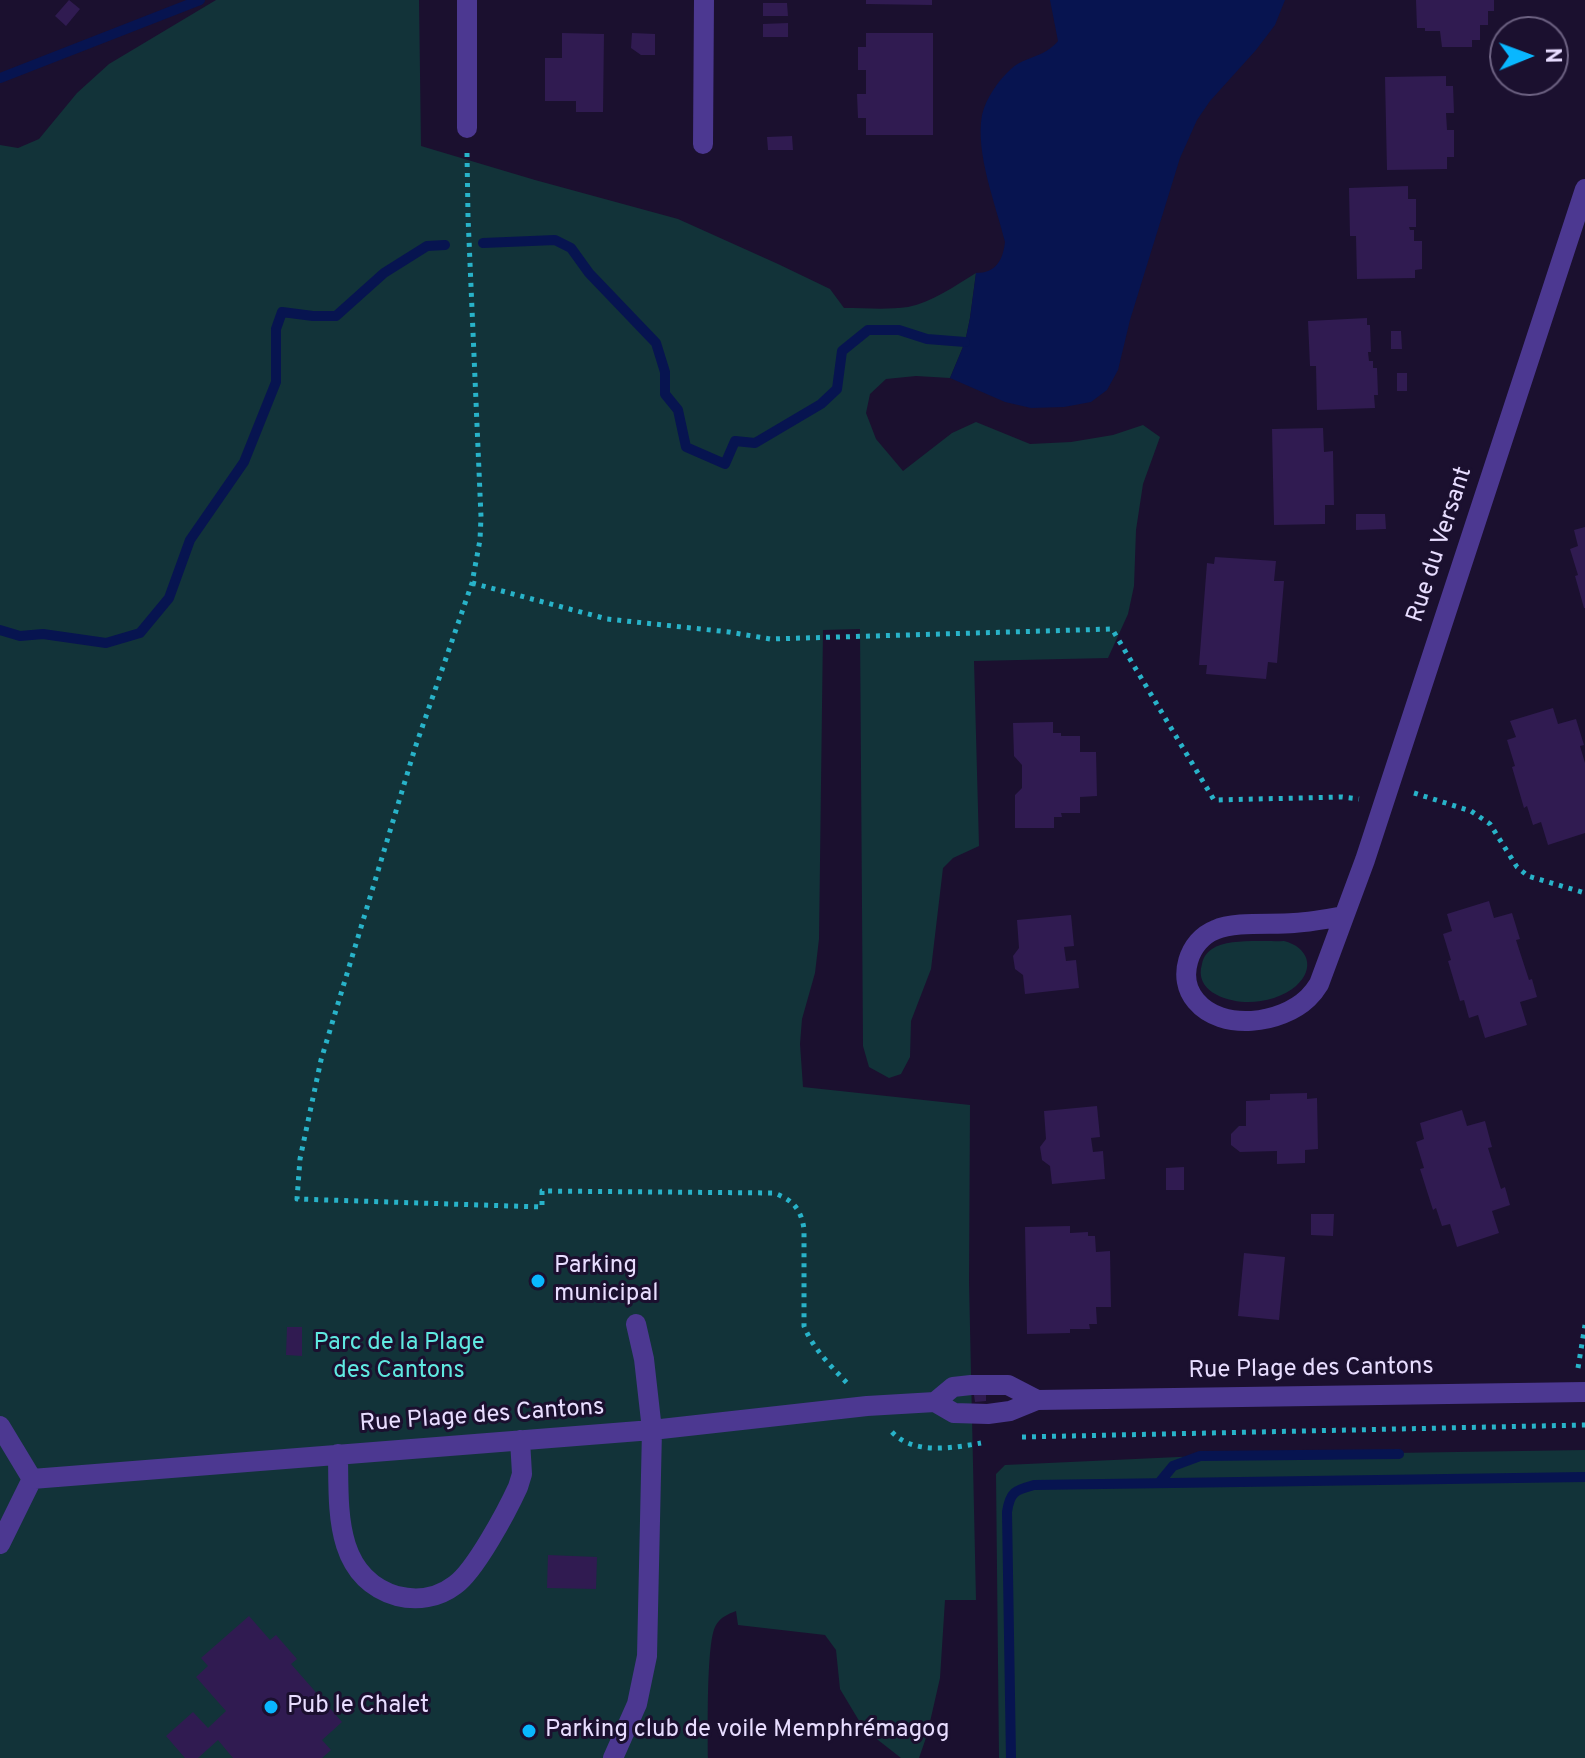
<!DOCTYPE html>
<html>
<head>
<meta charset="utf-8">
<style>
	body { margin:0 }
	#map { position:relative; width:1585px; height:1758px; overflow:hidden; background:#1b102f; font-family:Overpass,sans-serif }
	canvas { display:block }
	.north { position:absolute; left:1489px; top:16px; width:80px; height:80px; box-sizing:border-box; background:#1b102f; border:2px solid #6d6282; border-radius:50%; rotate:89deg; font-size:22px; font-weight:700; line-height:32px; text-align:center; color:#e8ddff }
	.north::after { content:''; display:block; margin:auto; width:28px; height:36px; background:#09b7ff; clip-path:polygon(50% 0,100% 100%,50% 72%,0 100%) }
</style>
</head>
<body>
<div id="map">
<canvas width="1585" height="1758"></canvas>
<div class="north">N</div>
</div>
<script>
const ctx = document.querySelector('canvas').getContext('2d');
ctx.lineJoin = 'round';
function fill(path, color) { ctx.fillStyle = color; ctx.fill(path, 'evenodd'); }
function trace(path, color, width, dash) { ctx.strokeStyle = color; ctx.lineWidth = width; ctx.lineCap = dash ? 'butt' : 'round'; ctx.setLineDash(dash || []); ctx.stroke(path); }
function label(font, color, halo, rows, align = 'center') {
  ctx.font = font + ' Overpass,sans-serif'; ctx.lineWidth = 6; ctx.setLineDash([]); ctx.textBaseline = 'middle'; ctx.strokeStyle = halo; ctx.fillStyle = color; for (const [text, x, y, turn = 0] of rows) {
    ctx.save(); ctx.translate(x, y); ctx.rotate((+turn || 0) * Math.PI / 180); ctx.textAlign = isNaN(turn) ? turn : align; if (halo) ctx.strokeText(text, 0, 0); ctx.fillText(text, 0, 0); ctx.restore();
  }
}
fill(new Path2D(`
	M216 0H419L421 146 535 180 678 219 778 264 830 289 844 308C865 308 887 310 908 307 932 302 955 286 976 273L970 318 965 342 950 378 916 376 886 379 870 394 866 413 876 439 903 471 952 433 976 422 1030 444 1071 442 1113 435 1143 425 1160 437 1143 484 1136 530 1134 586 1128 614 1108 658 974 661 979 846 953 858 943 868 931 969 911 1021 910 1057 901 1074 889 1078 869 1067 863 1046 860 629 823 630 819 939 815 973 802 1019 800 1044 803 1087 970 1105 969 1282 976 1600H945L940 1678 927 1735 919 1758H901L864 1729 840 1689 836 1650 825 1635 738 1625 736 1611C728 1614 721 1617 716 1625 706 1640 708 1734 708 1758H0V145L18 148 39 139 77 93 109 64Z
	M1284 941C1308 947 1316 968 1296 986 1284 997 1261 1003 1245 1002 1224 1001 1194 990 1202 964 1203 958 1206 953 1212 949 1228 938 1265 942 1284 941Z
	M1585 1450V1758H999L996 1474 1005 1465 1200 1456Z`), '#123339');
fill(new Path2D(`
	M1050 0H1285L1275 25 1256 50 1210 101 1197 120 1180 158 1130 320 1118 370 1107 390 1091 402 1064 407 1031 408 1005 402 950 378 965 342 970 318 976 273C996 273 1003 260 1005 242 996 205 975 153 982 115 986 98 998 81 1011 69 1025 56 1044 58 1058 41Z`), '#071450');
trace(new Path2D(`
	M0 78 200 0
	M483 243 555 240 571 248 589 273 656 343 665 372V394L678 410 686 447 725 464 735 441 755 443 821 404 837 389 842 351 868 330H899L927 339 965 342
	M0 630 20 636 43 634 106 643 140 633 169 598 190 540 244 462 276 382V329L282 312 313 316H336L384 273 427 246 445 245
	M1159 1483 1173 1466 1200 1456 1399 1454
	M1011 1758 1007 1512C1010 1491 1016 1490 1034 1485L1585 1477`), '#071450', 10);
fill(new Path2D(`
	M69 0 80 9 66 26 55 16Z
	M866 0H932V5L866 4Z
	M1416 0H1494V11H1488V25H1480V40H1472V47H1442L1440 31H1425V28H1417Z
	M763 3H787L788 16H763Z
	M788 23V37H763V24Z
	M562 33 604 34 603 112H576V101H545V58H562Z
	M632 33 655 34V55H641L631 48Z
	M866 33H933V135H866V118H858L857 94H866V70H858V47H866Z
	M1446 76V86H1453L1454 113H1446L1447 130H1454V157H1447V169L1387 170 1385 77Z
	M792 136 793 150H768L767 137Z
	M1408 186V199H1416V227H1409L1410 230H1414V241H1422V269L1415 270V278L1357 279 1356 236H1350L1349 188Z
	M1367 318V325H1370L1371 352H1368L1369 361H1373V368H1377L1378 395H1374L1375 408 1317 410 1316 366H1310L1308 321Z
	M1391 331H1401L1402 349H1391Z
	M1397 373H1407V391H1397Z
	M1323 428 1324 452 1333 451 1334 505H1325V524L1274 525 1272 429Z
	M1356 514H1385L1386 529 1356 530Z
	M1585 527V608H1584L1575 576 1578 575 1570 549 1578 546 1574 530Z
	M1215 557 1276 561 1274 581H1284L1277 663 1268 662 1266 679 1206 674 1207 665H1199L1207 563 1214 564Z
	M1553 708 1558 724 1576 719 1584 745 1580 746 1585 763V833L1548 845 1541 822 1533 825 1527 806 1524 808 1512 767 1515 766 1507 740 1516 737 1510 721Z
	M1053 722V733H1061V736H1080V752H1096L1097 796 1080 797V813H1061L1062 817H1054V828H1015V795L1022 788V765L1014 756 1013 723Z
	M1489 901 1494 918 1512 913 1520 939 1516 940 1529 980 1532 979 1537 997 1520 1002 1527 1025 1485 1038 1478 1015 1469 1018 1464 1000 1460 1001 1448 961 1451 960 1443 934 1452 931 1447 914Z
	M1071 915 1074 946 1064 947 1066 961 1076 960 1079 988 1025 994 1023 975 1015 969 1013 956 1019 948 1017 920Z
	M1307 1093V1099L1317 1098 1318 1149 1305 1150V1163L1277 1164V1151L1240 1152 1231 1145V1134L1239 1126H1246V1101L1270 1100V1094Z
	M1097 1106 1100 1137 1091 1138 1093 1152 1103 1151 1105 1179 1052 1184 1050 1166 1042 1160 1040 1147 1046 1139 1044 1111Z
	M1462 1110 1467 1126 1485 1121 1492 1147 1488 1148 1501 1189 1505 1187 1510 1205 1492 1211 1499 1233 1457 1247 1450 1224 1442 1226 1436 1208 1433 1210 1420 1169 1424 1168 1416 1142 1424 1139 1420 1123Z
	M1184 1167V1190H1166V1168Z
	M1311 1214H1334L1333 1236 1311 1235Z
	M1070 1226V1233L1088 1232V1236H1095L1096 1252 1110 1251 1111 1307H1096L1097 1324H1089L1090 1329H1070V1333L1027 1334 1025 1227Z
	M1244 1253 1285 1257 1279 1320 1238 1316Z
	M287 1327H302V1356L286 1355Z
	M974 1395H986V1401L975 1402Z
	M548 1555 597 1557 596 1589 547 1588Z
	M249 1616 270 1640 276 1635 297 1659 291 1664 342 1722 322 1740 331 1750 322 1758H233L218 1740 198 1758H185L166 1736 193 1712 208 1728 226 1711 196 1677 208 1666 201 1658Z`), '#301b51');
trace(new Path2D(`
	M467 153 468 217 481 517 480 540 472 583 415 748 321 1060 300 1159 297 1199 542 1207V1191L774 1193C793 1200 801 1209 804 1229V1326C813 1349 831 1366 847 1383
	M472 583 607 619 729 632 770 639 1112 629 1214 800 1342 797 1359 799
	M1414 793 1471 811 1490 824 1517 867 1528 876 1585 893
	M1578 1368 1585 1325
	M892 1432C913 1455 953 1448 981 1443
	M1022 1437 1585 1425`), '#28b3c9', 5, [4, 6]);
trace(new Path2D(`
	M467 128V0
	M703 144 704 0
	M1343 916C1327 919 1311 922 1294 923 1272 925 1235 921 1215 930 1189 940 1176 978 1196 1001 1222 1032 1281 1024 1308 998 1312 994 1316 989 1319 984L1365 860 1585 189
	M935 1402 953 1387 971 1385H1008L1037 1400
	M0 1426 32 1479 0 1544
	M338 1454C339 1507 333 1577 397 1596 417 1601 438 1598 455 1585 475 1571 507 1511 518 1487L522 1474 520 1440
	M32 1479 652 1430 867 1406 935 1402 954 1413 988 1414 1010 1411 1037 1400 1585 1392
	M613 1758 637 1704 647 1656 652 1430 644 1359 636 1324`), '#4c3891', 20);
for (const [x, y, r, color] of [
	[538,1281,8,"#09b7ff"],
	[271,1707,8,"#09b7ff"],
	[529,1731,8,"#09b7ff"]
]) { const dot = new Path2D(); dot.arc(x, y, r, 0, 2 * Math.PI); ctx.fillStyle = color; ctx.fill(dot); trace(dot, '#1b102f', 3); }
label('24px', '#e8ddff', '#1b102f', [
	["Rue du Versant",1441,545,-72],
	["Rue Plage des Cantons",1311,1370,-1],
	["Rue Plage des Cantons",482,1417,-4]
]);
label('24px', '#e8ddff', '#1b102f', [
	["Parking",554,1267],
	["municipal",554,1295],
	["Pub le Chalet",287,1707],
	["Parking club de voile Memphrémagog",545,1731]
], 'left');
label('24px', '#5fe9e1', '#1b102f', [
	["Parc de la Plage",399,1344],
	["des Cantons",399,1372]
]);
</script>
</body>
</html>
